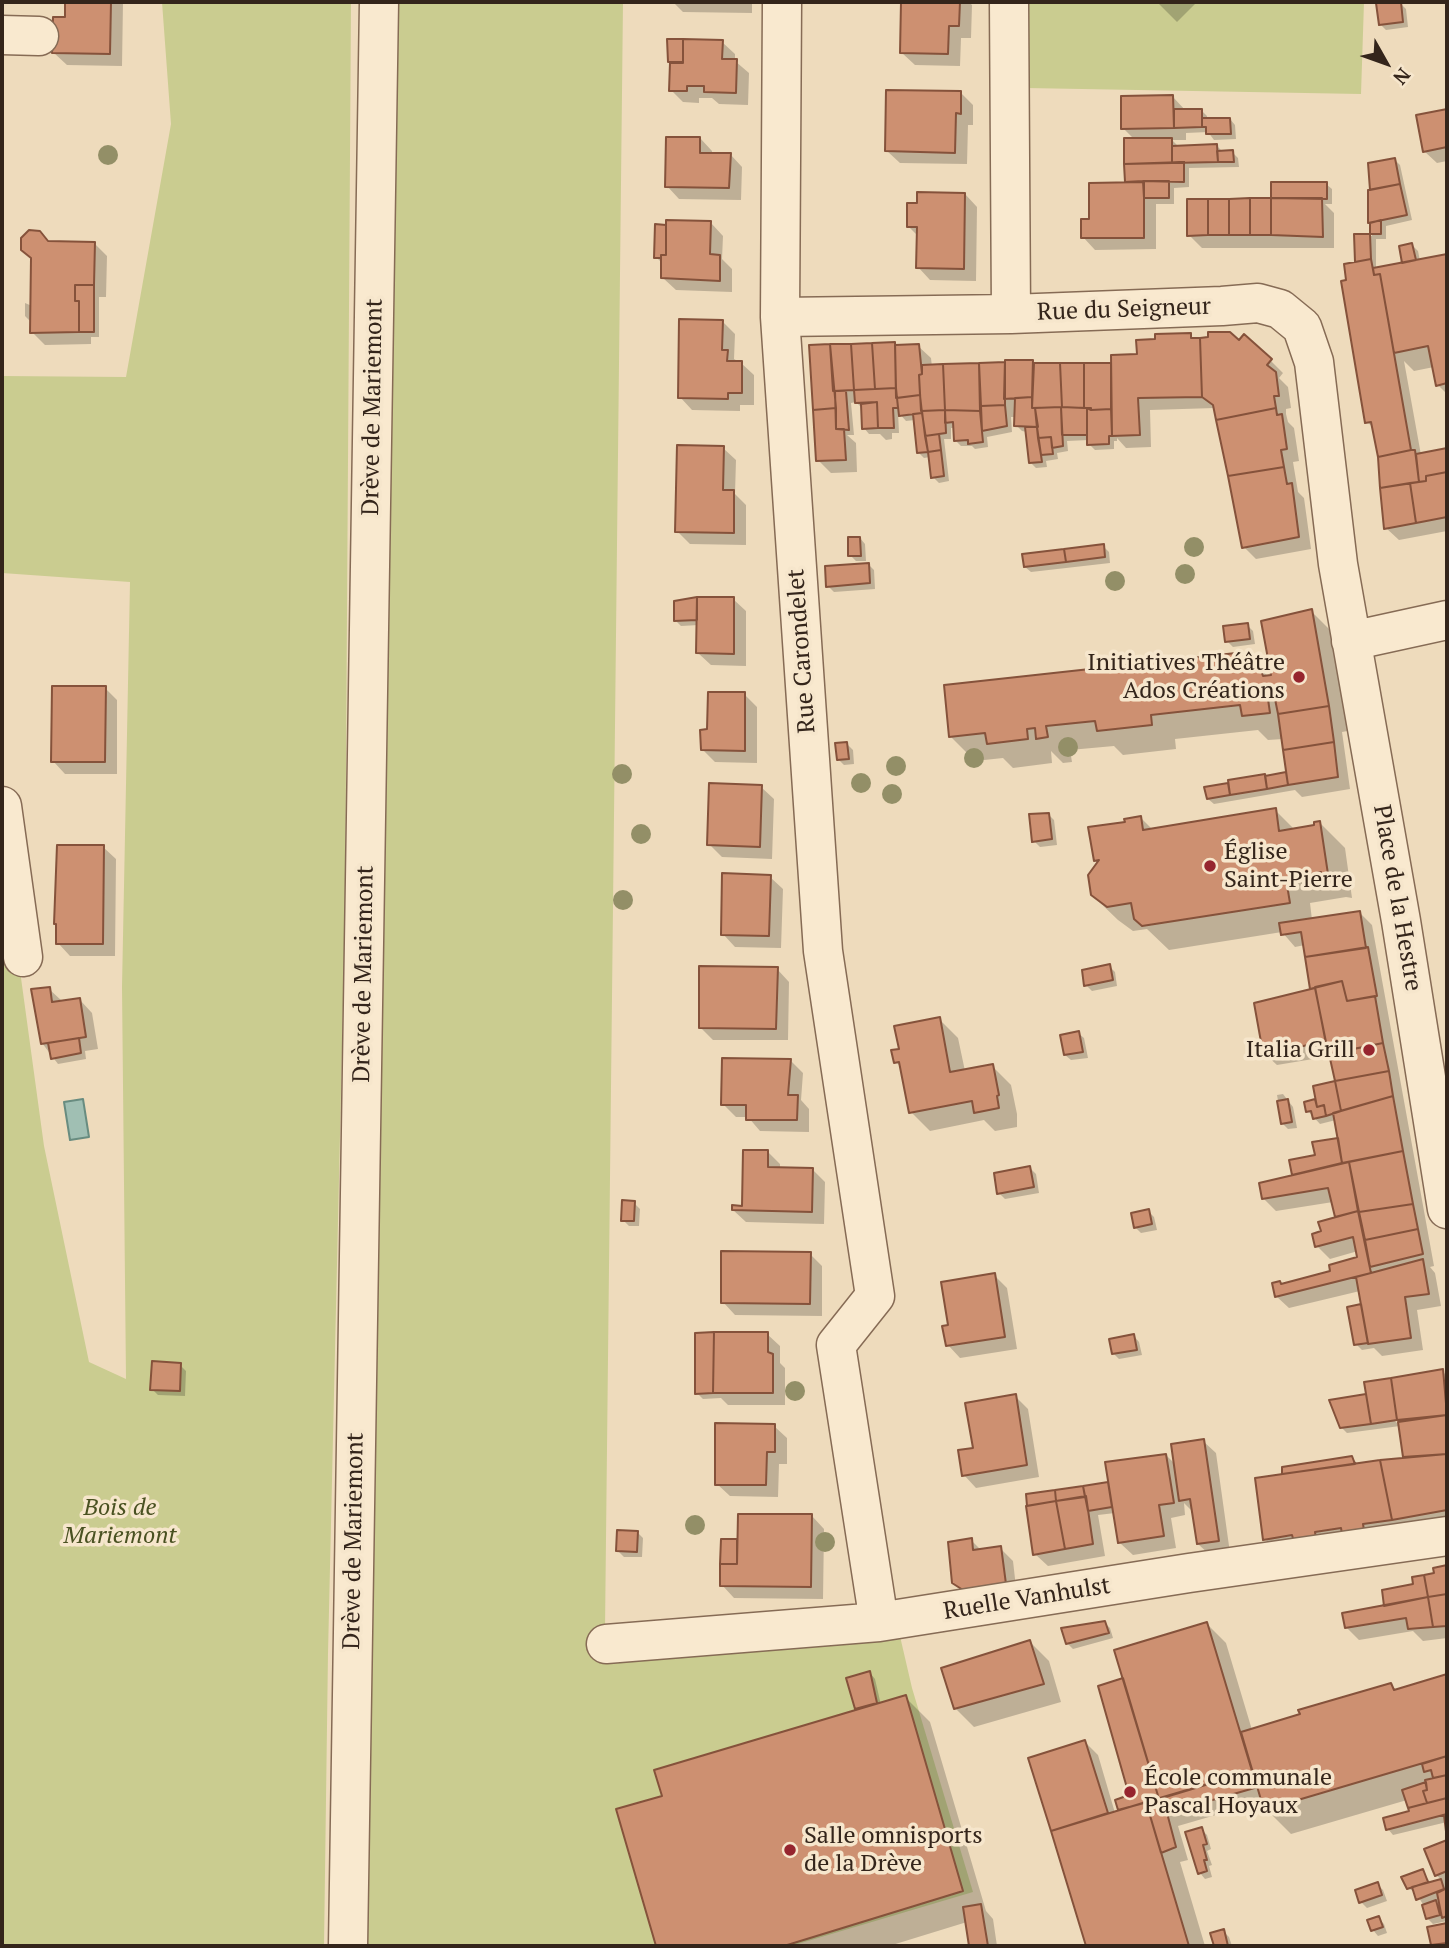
<!DOCTYPE html>
<html>
<head>
<meta charset="utf-8">
<style>
	body { margin:0 }
	#map { position:relative; width:1449px; height:1948px; overflow:hidden; background:#eedbbc; font-family:"PT Serif",serif }
	canvas { display:block }
	.frame { position:absolute; inset:0; border:4px solid #34251b; pointer-events:none }
	.north { position:absolute; left:1351px; top:28px; width:70px; height:70px; -webkit-text-stroke:5px #f6e6cc; paint-order:stroke; rotate:130deg; font-size:19px; font-weight:700; line-height:28px; text-align:center; color:#34251b }
	.north::after { content:''; display:block; margin:auto; width:24px; height:32px; background:#34251b; clip-path:polygon(50% 0,100% 100%,50% 72%,0 100%) }
</style>
</head>
<body>
<div id="map">
<canvas width="1449" height="1948"></canvas>
<div class="frame"></div>
<div class="north">N</div>
</div>
<script>
const ctx = document.querySelector('canvas').getContext('2d');
ctx.lineJoin = 'round';
function fill(path, color) { ctx.fillStyle = color; ctx.fill(path, 'evenodd'); }
function trace(path, color, width, dash) { ctx.strokeStyle = color; ctx.lineWidth = width; ctx.lineCap = dash ? 'butt' : 'round'; ctx.setLineDash(dash || []); ctx.stroke(path); }
function label(font, color, halo, rows, align = 'center') {
  ctx.font = font + ' "PT Serif",serif'; ctx.lineWidth = 7; ctx.setLineDash([]); ctx.textBaseline = 'middle'; ctx.strokeStyle = halo; ctx.fillStyle = color; for (const [text, x, y, turn = 0] of rows) {
    ctx.save(); ctx.translate(x, y); ctx.rotate((+turn || 0) * Math.PI / 180); ctx.textAlign = isNaN(turn) ? turn : align; if (halo) ctx.strokeText(text, 0, 0); ctx.fillText(text, 0, 0); ctx.restore();
  }
}
fill(new Path2D(`
	M162 2H351L345 918 328 1653 324 1946H2V839L44 1146 89 1362 126 1379 122 987 130 582 2 573V376L126 377 171 124Z
	M379 2H623L605 1629 896 1619 912 1688 973 1892 791 1946H348Z
	M1009 2H1364L1361 94 1026 88Z`), '#cacc90');
const water = new Path2D(`
	M83 1099 89 1137 70 1140 64 1102Z`);
fill(water, '#a0bfb3');
trace(water, '#688c80', 2);
fill(new Path2D(`
	M67 2H123L122 66 67 65 54 53 67 19Z
	M673 2H752V13L683 12Z
	M903 2H969L972 5 971 38H961L960 66 915 65 902 53Z
	M1157 2H1197L1177 22Z
	M1400 3 1406 9 1408 27 1386 30 1380 24Z
	M722 42 735 54V61L749 73 748 105 719 104 712 98H699V103L683 102 671 90V63L669 61Z
	M961 93 973 105V125H968L967 164 900 163 887 151Z
	M1173 97 1186 111 1201 110 1207 116V120L1230 119 1235 125 1236 139 1214 140 1208 132 1186 133V140H1172L1179 147 1217 146 1223 152H1232L1238 158 1239 167 1189 168V187L1174 188V204H1156V249L1095 250 1083 237 1091 220 1127 184 1126 164 1135 140 1123 128Z
	M1447 111V161L1437 163 1424 151 1418 116Z
	M700 138 712 151V154H730L742 167 741 200 679 199 667 186Z
	M1394 159 1400 165 1412 220 1386 226V239H1376V267L1378 269 1404 264 1412 245 1418 251 1420 261 1447 256V394L1438 385 1434 367 1414 371 1404 361 1421 455 1447 449V531L1399 540 1386 528 1380 456 1375 429 1367 422 1348 281 1358 263 1356 236H1372L1370 191Z
	M1326 184 1332 189V204H1325L1334 213V248H1202L1189 235 1275 200Z
	M965 194 977 207 976 281 930 280 918 267V236L908 226Z
	M711 223 723 236 722 259 732 269V292L676 290 663 278 662 263 656 257Z
	M40 232 50 243H94L107 256 106 297H99V337H91V344L45 345 32 332 31 322 25 316V303L32 306Z
	M722 321 735 334 734 359 741 363 754 375V405H740V411L692 410 680 397Z
	M1190 335 1195 340 1239 342 1270 360 1283 373 1279 378 1288 387 1291 408 1286 409V414L1288 422 1294 428 1299 461 1293 462 1298 492 1304 498 1311 549 1256 559 1244 547 1215 408 1150 410 1151 447 1126 448 1117 438V441H1114V449L1095 450 1089 444V440L1067 441 1068 451 1057 453 1058 459 1046 461 1047 467 1036 468 1031 463 1027 432 1022 431 1016 425V417H1011L1012 432 987 437 988 447 975 449 972 446H961L955 440V428H951V439H944L949 481 939 483 933 477 930 457 924 458 918 452 915 420 906 421 898 412 899 433H892V439L886 440 880 434H869L864 428 863 409 856 402 851 403 854 435H847L856 443 857 472 831 473 818 460 811 347 918 346 931 358 932 367 1033 362 1035 364 1113 365Z
	M723 448 736 460 735 494 746 505V545L690 544 677 531Z
	M860 538 865 544 866 561H856L850 555Z
	M1103 546 1109 552 1110 563 1031 572 1025 567Z
	M868 564 874 570 875 589 834 592 828 586Z
	M733 599 746 611V666L711 665 698 653 699 625 681 626 675 620Z
	M1311 611 1336 636 1353 730 1342 732 1350 789 1302 797 1295 790 1214 804 1208 799 1206 788 1285 774 1289 778 1283 739 1268 740 1258 730 1175 739 1176 749 1123 755 1114 746 1070 750 1072 762 1063 763 1051 751 1052 763 1013 768 1003 758 975 761 950 736 1249 658 1269 677H1273Z
	M1247 625 1253 631 1255 644 1233 647 1227 641Z
	M105 688 117 700V774H65L53 761Z
	M744 694 757 707V763L715 762 702 749 709 731Z
	M847 744 853 750 854 764 844 765 838 759Z
	M761 787 774 799 772 859 722 857 709 844Z
	M1275 810 1295 830 1316 826 1320 823 1345 848 1352 898 1346 897 1310 903 1312 920 1360 913 1372 925 1434 1266 1430 1267 1435 1273 1441 1306 1417 1310 1423 1350 1382 1356 1374 1348 1362 1350 1356 1344 1363 1306 1360 1291 1289 1308 1276 1296 1282 1286 1333 1273 1359 1258 1358 1251 1330 1259 1317 1246 1323 1232 1337 1219 1333 1202 1276 1211 1264 1199 1294 1176 1291 1161 1317 1156 1340 1139 1336 1120 1320 1124 1308 1111 1306 1103 1317 1100 1337 1082 1331 1056 1277 1065 1264 1053 1312 990 1305 945 1295 947 1282 932 1169 950 1147 929 1133 931 1118 920 1092 895 1099 863 1096 860 1127 823 1141 818 1153 830Z
	M1048 814 1054 820 1057 845 1040 847 1034 841Z
	M103 847 116 859 115 956H70L58 943Z
	M770 877 783 889 781 948 735 947 723 934Z
	M1109 966 1115 972 1117 986 1092 991 1086 985Z
	M777 969 789 982 788 1040H713L700 1027Z
	M49 989 62 1001 80 1000 92 1013 98 1049 85 1051 86 1059 58 1064 42 1043Z
	M939 1019 958 1038 965 1071 992 1066 1011 1085 1017 1114V1127L995 1131 984 1120 930 1131 911 1112 902 1068 896 1062 901 1050Z
	M1078 1033 1084 1038 1088 1058 1071 1060 1065 1055Z
	M790 1060 803 1073 801 1100 809 1109V1132L760 1131 748 1117H736L723 1104Z
	M1283 1094 1293 1107 1297 1128 1288 1129 1282 1123 1277 1095Z
	M768 1152 780 1164V1169H812L825 1182 824 1224 746 1222 733 1210 744 1208Z
	M1030 1168 1036 1174 1039 1193 1005 1199 999 1193Z
	M634 1203 640 1209 639 1226H629L623 1220Z
	M1148 1211 1154 1217 1157 1230 1141 1233 1135 1227Z
	M810 1254 822 1266V1316L735 1315 723 1302Z
	M994 1275 1007 1288 1017 1349 960 1358 948 1345 950 1326Z
	M767 1334 780 1346V1363L785 1368V1405H728L721 1398 703 1399 697 1393Z
	M1134 1336 1139 1342 1142 1355 1119 1359 1113 1353Z
	M180 1365 186 1371 185 1396 158 1395 152 1389Z
	M1442 1371 1447 1376V1524L1277 1552 1265 1539 1284 1475V1468L1352 1458 1358 1464 1405 1459 1401 1422 1398 1419H1393L1400 1426 1347 1433 1341 1427 1331 1402 1368 1396Z
	M1015 1396 1028 1409 1039 1477 976 1488 964 1475 975 1450Z
	M774 1426 787 1438V1464H779L778 1497 730 1496 717 1484Z
	M1203 1441 1216 1453 1230 1553 1211 1556 1198 1544 1193 1512 1184 1503 1185 1515 1171 1518 1176 1548 1133 1555 1120 1543 1115 1513 1098 1515 1105 1556 1048 1566 1035 1554 1028 1495 1108 1484 1111 1488 1166 1455 1176 1465Z
	M812 1516 824 1529 823 1599 734 1598 722 1585 736 1540 739 1543Z
	M637 1532 643 1538 642 1557H624L618 1551Z
	M971 1540 982 1551 1000 1548 1013 1561 1017 1596 966 1595 953 1582Z
	M1447 1566V1638L1423 1641 1413 1631 1359 1640 1346 1627 1386 1607 1415 1585 1436 1575 1435 1569Z
	M1104 1622 1110 1628 1113 1638 1073 1649 1067 1643Z
	M1207 1624 1226 1643 1252 1730 1391 1685 1397 1691 1447 1676V1826V1822L1393 1835 1388 1829 1411 1813 1407 1800 1291 1834 1266 1809 1264 1801 1178 1826 1188 1860 1180 1862 1205 1946H1088L1031 1759 1085 1742 1098 1755 1115 1813 1121 1811 1119 1809 1131 1796 1122 1680Z
	M1030 1642 1049 1661 1061 1702 974 1727 955 1708Z
	M870 1673 875 1679 881 1705 905 1697 930 1722 986 1911 993 1919 997 1946H970L967 1922 889 1946H658L618 1810 664 1797 860 1711 857 1708Z
	M1201 1829 1207 1835 1211 1849 1207 1851 1212 1865 1209 1866 1212 1877 1205 1879 1200 1873Z
	M1447 1842V1915H1445L1447 1921 1433 1924 1427 1918 1424 1906 1416 1893 1408 1888 1422 1871 1431 1883 1442 1880 1436 1875 1426 1850ZM1440 1900 1442 1909 1434 1901Z
	M1377 1884 1383 1890 1387 1901 1367 1908 1361 1902Z
	M1378 1918 1384 1924 1387 1933 1378 1936 1373 1930Z
	M1447 1925V1946H1434L1429 1928Z
	M1223 1931 1229 1937 1232 1946H1216L1212 1934Z`), '#0003');
const building = new Path2D(`
	M65 2H111L110 54 52 53 53 17H65Z
	M901 2H960L959 26H949L948 54 900 53Z
	M1401 2 1403 22 1379 25 1376 3Z
	M667 39H683V62H668Z
	M683 39 723 40 722 59H737L736 93 704 92V86H687V91H669L670 63H683Z
	M886 90 961 91V114L956 113 955 153 885 151Z
	M1173 95 1174 128 1121 129V96Z
	M1174 109H1202V127L1174 128Z
	M1447 109V147L1423 152 1416 115Z
	M1202 118H1230L1231 134H1206V127H1202Z
	M666 137H700V153H731L729 188 665 187Z
	M1124 138H1172V163L1124 164Z
	M1217 144 1218 162 1172 163V146Z
	M1233 150 1234 162H1218L1217 151Z
	M1395 158 1400 184 1370 190 1368 163Z
	M1184 162V182L1143 181 1125 182 1124 164Z
	M1143 181H1169V198H1144Z
	M1144 182V238H1081V219H1089V183Z
	M1271 182H1327V199L1271 198Z
	M1400 184 1407 215 1368 223V190Z
	M917 192 965 193 964 269 916 268 917 227H907V203H917Z
	M1250 198V235H1229V199Z
	M1250 198H1271V235H1250Z
	M1271 198H1322L1323 237 1271 235Z
	M1187 199H1208V235L1187 236Z
	M1208 199H1229V235H1208Z
	M666 220 711 221 710 254 720 255V281L661 278V255H666Z
	M1381 220V234H1370V223Z
	M655 224 666 225V255H661V258H654Z
	M29 230 40 231 48 241 95 242 94 285H75V301H79V332L30 333 31 258 21 250V238Z
	M1354 234H1370L1371 259 1355 262Z
	M1412 243 1416 260 1402 263 1399 246Z
	M1447 254V383L1436 386 1428 346 1394 353 1380 274 1374 275 1373 268Z
	M1371 259 1374 275 1380 274 1411 450 1378 457 1371 422 1365 423 1341 281 1346 280 1344 264Z
	M75 285H94V332H79V301H75Z
	M679 319 723 320 722 350H728L727 361H742V393H728V399L678 398Z
	M1208 332H1230L1239 340 1244 334 1272 359 1267 365 1276 372 1279 396H1274L1276 408 1216 420 1213 405 1202 397 1200 338 1208 337Z
	M1191 333V338H1200L1202 397 1138 398 1140 435 1112 436 1111 355 1137 354 1136 340 1155 339V334Z
	M895 342 896 388 875 389 872 343Z
	M872 343 875 389 854 390 851 344Z
	M830 344 836 408 813 410 809 345Z
	M830 344H851L854 390 833 391Z
	M919 344 922 374 919 375 920 395 896 398 895 345Z
	M1005 360H1033L1032 397 1004 399Z
	M1005 362V405L981 406 979 363Z
	M979 363 980 411 945 410 943 364Z
	M1034 363H1060L1062 407 1032 408Z
	M1060 363H1084V408L1062 407Z
	M1084 363H1111V409L1091 410V408H1084Z
	M943 364 945 410 921 411 919 375 922 374V365Z
	M896 388 898 408H893L894 428H878L877 402 855 403 854 390Z
	M835 391H846L849 430 836 429Z
	M920 395 922 413 899 416 897 398Z
	M1032 397V408H1035L1038 427 1014 426 1015 398Z
	M877 402 878 428 862 429 861 404Z
	M1005 405 1007 426 982 431 981 406Z
	M1061 407 1063 446 1052 448 1051 437 1038 438 1035 408Z
	M1061 407 1087 408V435H1062Z
	M836 408V429H844L846 460 816 461 813 410Z
	M1087 408 1091 410 1111 409 1112 436H1109V444L1087 445Z
	M1276 408 1277 415 1282 414 1287 449 1281 450 1284 467 1228 476 1216 420Z
	M945 410 946 433 925 436 922 411Z
	M945 410 980 411 983 442 968 444V440L954 441 953 422 945 423Z
	M922 413 928 452 917 453 913 414Z
	M1025 427H1037L1042 462 1029 463Z
	M939 434 941 450 928 452 925 436Z
	M1051 437 1053 454 1041 455 1038 438Z
	M677 445 724 446 723 490H734V533L675 532Z
	M1447 448V472L1426 476V481L1419 482 1416 454Z
	M941 450 944 476 931 478 928 452Z
	M1411 450H1415L1419 482 1380 488 1378 457Z
	M1284 467 1287 484 1292 483 1299 537 1242 548 1228 476Z
	M1447 472V517L1416 523 1410 483 1426 481V476Z
	M1410 483 1416 523 1384 529 1380 488Z
	M848 537H860L861 556H848Z
	M1104 544 1105 557 1066 562 1064 549Z
	M1064 549 1066 562 1024 567 1022 554Z
	M869 563 870 583 826 587 825 566Z
	M697 597V620L674 621V601Z
	M697 597H734V654L696 653Z
	M1312 609 1329 706 1278 714 1275 699H1268L1270 713 1242 716 1240 705 1151 715 1152 725 1097 731 1095 721 1046 726 1048 737 1036 739 1035 728 1027 729 1028 739 987 744 985 733 949 737 944 685 1236 653 1250 656 1259 665 1263 676 1271 675 1261 621Z
	M1248 623 1250 639 1225 642 1223 626Z
	M52 686H106L105 762H51Z
	M708 692H745V751L701 750 700 730 707 729Z
	M1329 706 1334 742 1283 750 1278 714Z
	M847 742 849 759 837 760 835 743Z
	M1334 742 1338 777 1288 785 1283 750Z
	M1286 772 1288 785 1267 789 1265 776Z
	M1265 774 1267 789 1230 795 1228 780Z
	M709 783 762 785 760 847 707 845Z
	M1228 783 1230 795 1207 799 1204 787Z
	M1276 808 1279 831 1314 825V822L1320 821 1328 874 1321 875V872L1286 879 1290 903 1142 926 1134 919 1131 903 1107 907 1091 895 1088 875 1099 860 1094 861 1088 827 1125 822 1124 819 1141 816 1143 830Z
	M1049 813 1052 839 1032 842 1029 814Z
	M57 845H104L103 944H56V924H54Z
	M722 873 771 875 769 936 721 935Z
	M1360 911 1366 948 1305 957 1301 932 1281 935 1279 923Z
	M1368 947 1377 996 1347 1001 1342 981 1310 989 1305 957Z
	M1110 964 1113 980 1084 986 1082 970Z
	M699 966 778 967 776 1029 699 1028Z
	M1342 981 1347 1001 1375 996 1383 1043 1328 1054 1315 987Z
	M50 987 52 1002 80 998 86 1037 41 1044 31 989Z
	M1315 988 1326 1042 1263 1053 1254 1003Z
	M940 1017 950 1072 993 1064 999 1095 997 1096 999 1108 974 1113 972 1101 909 1113 899 1062 894 1063 891 1050 899 1049 894 1026Z
	M1079 1031 1083 1052 1064 1055 1060 1035Z
	M79 1038 81 1053 51 1059 48 1043Z
	M1383 1043 1389 1071 1335 1081 1329 1054Z
	M722 1058 791 1059 788 1095H798L797 1120H746V1105H721Z
	M1389 1071 1393 1096 1341 1111 1335 1081Z
	M1335 1081 1341 1111 1326 1116 1324 1105 1317 1107 1313 1086Z
	M1393 1096 1403 1151 1342 1163 1333 1113Z
	M1288 1099 1292 1122 1281 1124 1277 1101Z
	M1315 1099 1317 1107 1324 1105 1326 1116 1313 1119 1311 1111 1306 1112 1304 1102Z
	M1338 1138 1342 1163 1292 1175 1289 1160 1315 1155 1312 1142Z
	M743 1150H768V1167L813 1168 812 1212 732 1210V1205L742 1206Z
	M1403 1151 1413 1204 1359 1212 1349 1162Z
	M1349 1162 1358 1211 1335 1217 1328 1188 1262 1199 1259 1183Z
	M1030 1166 1034 1187 997 1194 994 1173Z
	M622 1200 635 1201 634 1221H621Z
	M1413 1204 1418 1229 1365 1240 1359 1212Z
	M1149 1209 1152 1224 1134 1228 1131 1213Z
	M1358 1211 1371 1273 1275 1297 1272 1283 1280 1281 1281 1284 1330 1271 1329 1265 1357 1257 1353 1237 1315 1247 1312 1234 1321 1231 1318 1222Z
	M1418 1229 1423 1254 1370 1267 1365 1240Z
	M721 1251 811 1252 810 1304 721 1303Z
	M1423 1259 1429 1294 1405 1297 1411 1338 1368 1344 1356 1277Z
	M995 1273 1005 1337 946 1346 942 1326 948 1325 941 1282Z
	M1361 1304 1368 1343 1354 1345 1347 1307Z
	M714 1332 713 1393 695 1394V1333Z
	M714 1332H768V1352L773 1354V1393H713Z
	M1134 1334 1137 1350 1112 1354 1109 1339Z
	M152 1361 181 1363 180 1391 150 1390Z
	M1443 1369 1447 1415 1397 1420 1391 1378Z
	M1391 1378 1397 1420 1371 1424 1364 1382Z
	M1016 1394 1027 1465 962 1476 958 1450 973 1448 965 1403Z
	M1366 1394 1371 1424 1340 1428 1329 1400Z
	M1447 1415V1454L1403 1457 1398 1422Z
	M715 1423 775 1424V1452H767L766 1485H715Z
	M1204 1439 1219 1541 1197 1544 1190 1499 1179 1501 1171 1444Z
	M1166 1454 1174 1503 1159 1505 1164 1536 1118 1543 1105 1462Z
	M1447 1454V1510L1392 1520 1380 1460Z
	M1352 1456 1355 1464 1282 1474V1467Z
	M1380 1460 1392 1520 1363 1524 1364 1530 1342 1534 1341 1528 1315 1532 1316 1538 1294 1542 1292 1535 1263 1540 1255 1478Z
	M1108 1482 1112 1507 1088 1511 1083 1486Z
	M1083 1486 1085 1497 1056 1501 1055 1490Z
	M1055 1490 1056 1501 1027 1506 1026 1494Z
	M1086 1496 1093 1544 1065 1549 1056 1501Z
	M1056 1501 1065 1549 1033 1555 1026 1506Z
	M738 1514H812L811 1587 720 1586V1564H737Z
	M617 1530 638 1531 637 1552 616 1551Z
	M972 1538 973 1550 1001 1546 1006 1584 963 1590 952 1583 948 1542Z
	M721 1539H737V1564H720Z
	M1447 1565V1594L1428 1597 1424 1575 1434 1573 1433 1568Z
	M1424 1575 1428 1597 1384 1606 1382 1590 1413 1584 1412 1577Z
	M1447 1594V1626L1433 1627 1428 1597Z
	M1428 1597 1433 1627 1408 1629 1406 1618 1345 1628 1342 1613Z
	M1105 1621 1109 1633 1066 1644 1061 1628Z
	M1207 1622 1252 1771 1159 1799 1114 1650Z
	M1030 1640 1044 1684 954 1709 941 1668Z
	M870 1671 877 1703 855 1709 846 1678Z
	M1447 1674V1756L1264 1810 1241 1732 1300 1714 1298 1710 1391 1683 1394 1690Z
	M1123 1678 1159 1799 1118 1810 1115 1800 1129 1795 1098 1686Z
	M906 1695 963 1891 784 1946H656L616 1809 662 1796 654 1770Z
	M1085 1740 1108 1813 1051 1831 1028 1758Z
	M1447 1756V1775L1433 1778 1431 1770 1424 1772 1422 1764Z
	M1252 1771 1258 1787 1167 1813 1176 1847 1161 1853 1146 1802Z
	M1447 1775V1798L1427 1803 1423 1791 1427 1790 1425 1780Z
	M1426 1782 1427 1790 1423 1791 1427 1803 1408 1808 1402 1790Z
	M1447 1798V1814L1386 1830 1383 1818 1409 1811 1408 1808Z
	M1146 1802 1189 1946H1086L1051 1831Z
	M1447 1814V1871L1435 1876 1424 1849 1447 1840 1444 1815Z
	M1202 1827 1207 1844 1203 1845 1207 1860H1204L1207 1871 1198 1874 1185 1832Z
	M1423 1869 1428 1882 1407 1889 1401 1877Z
	M1441 1879 1444 1889 1416 1900 1412 1887Z
	M1378 1882 1382 1895 1359 1903 1355 1890Z
	M1447 1888V1916L1442 1918 1437 1893Z
	M1436 1900 1440 1915 1426 1919 1422 1905Z
	M981 1904 988 1946H969L963 1907Z
	M1379 1916 1383 1927 1371 1931 1367 1920Z
	M1447 1923V1943L1431 1945 1427 1927Z
	M1224 1929 1228 1946H1232H1214L1210 1933Z`);
fill(building, '#cd9071');
trace(building, '#85523b', 2);
const minor = new Path2D(`
	M782 2 780 317 823 951 875 1296 836 1345 879 1622
	M1009 2 1011 314
	M2 35 39 36
	M780 317 1011 314 1222 306 1258 303 1280 309 1302 327 1314 362 1338 564 1401 921 1447 1209
	M1351 641 1447 620
	M2 806 23 957
	M606 1644 879 1622 1189 1573 1447 1536
	M348 1946 379 2`);
trace(minor, '#866b55', 41);
trace(minor, '#f9e9cf', 38);
ctx.fillStyle = '#938f67';
for (const [x, y] of [
	[108,155],
	[1194,547],
	[1185,574],
	[1115,581],
	[1068,747],
	[974,758],
	[896,766],
	[622,774],
	[861,783],
	[892,794],
	[641,834],
	[623,900],
	[795,1391],
	[695,1525],
	[825,1542]
]) { ctx.beginPath(); ctx.arc(x, y, 10, 0, 2 * Math.PI); ctx.fill(); }
for (const [x, y, r, color] of [
	[1299,677,7,"#96252e"],
	[1210,866,7,"#96252e"],
	[1369,1050,7,"#96252e"],
	[1130,1792,7,"#96252e"],
	[790,1850,7,"#96252e"]
]) { const dot = new Path2D(); dot.arc(x, y, r, 0, 2 * Math.PI); ctx.fillStyle = color; ctx.fill(dot); trace(dot, '#f6e6cc', 2.5); }
label('24px', '#34251b', '#f6e6cc', [
	["Rue du Seigneur",1124,310,-2],
	["Drève de Mariemont",373,407,-89],
	["Rue Carondelet",802,651,-94],
	["Place de la Hestre",1397,898,80],
	["Drève de Mariemont",364,974,-89],
	["Drève de Mariemont",354,1541,-89],
	["Ruelle Vanhulst",1027,1599,-9]
]);
label('24px', '#34251b', '#f6e6cc', [
	["Initiatives Théâtre",1285,663,"right"],
	["Ados Créations",1285,691,"right"],
	["Église",1224,852],
	["Saint-Pierre",1224,880],
	["Italia Grill",1355,1050,"right"],
	["École communale",1144,1778],
	["Pascal Hoyaux",1144,1806],
	["Salle omnisports",804,1836],
	["de la Drève",804,1864]
], 'left');
label('italic 24px', '#495121', '#f6e6cc', [
	["Bois de",120,1508],
	["Mariemont",120,1536]
]);
</script>
</body>
</html>
